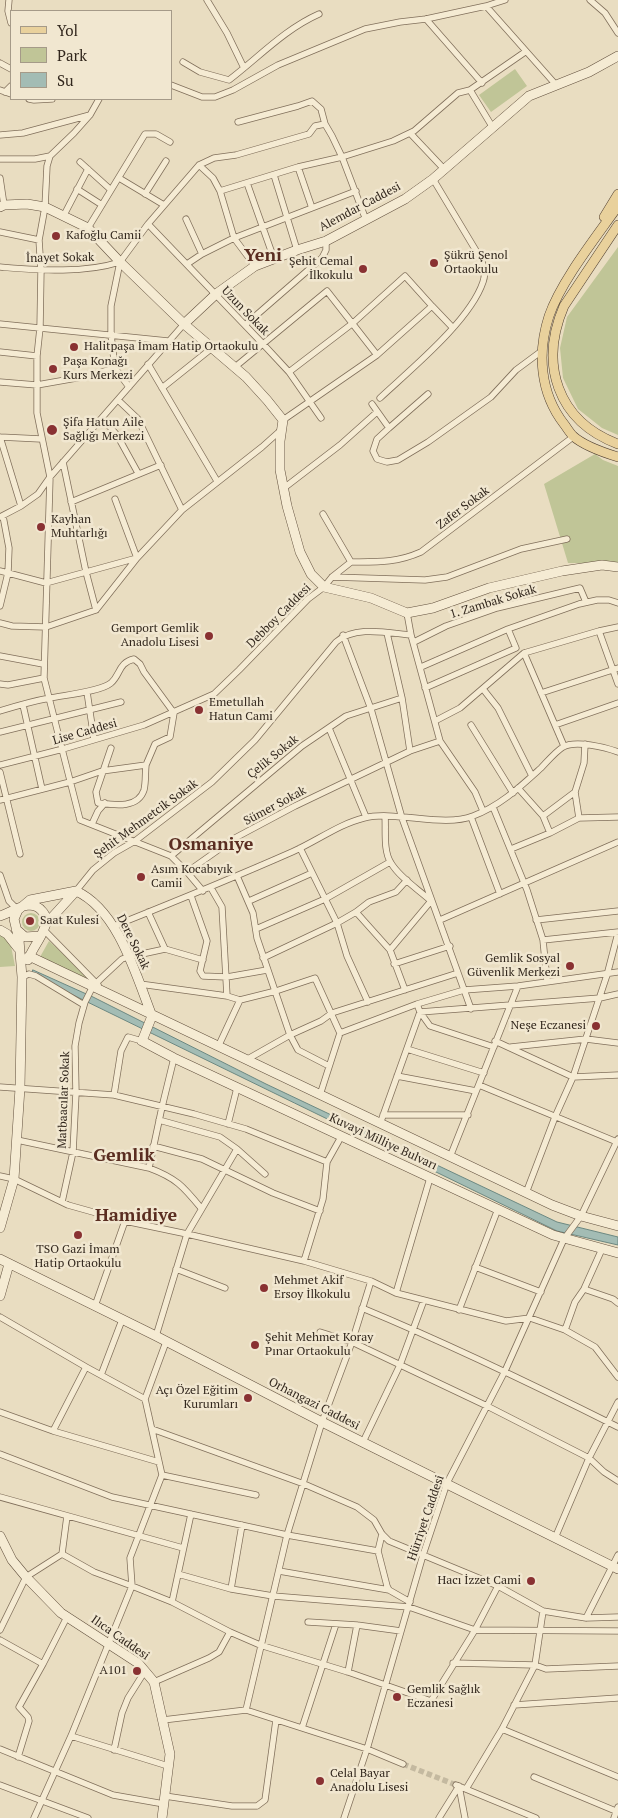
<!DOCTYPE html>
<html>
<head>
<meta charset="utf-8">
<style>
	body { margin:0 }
	#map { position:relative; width:618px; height:1818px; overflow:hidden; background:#e9ddc1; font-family:"PT Serif",serif }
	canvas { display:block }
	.legend { position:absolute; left:10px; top:10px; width:162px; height:90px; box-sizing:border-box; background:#f1e7d0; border:1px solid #a59a88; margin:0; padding:6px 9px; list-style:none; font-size:15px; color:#32271d }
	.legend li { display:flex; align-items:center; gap:10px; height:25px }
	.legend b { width:25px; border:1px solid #a59a88 }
</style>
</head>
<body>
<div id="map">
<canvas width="618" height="1818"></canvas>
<ul class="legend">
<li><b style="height:6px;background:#e9d19c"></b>Yol</li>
<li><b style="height:14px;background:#c0c597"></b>Park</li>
<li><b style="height:14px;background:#a3bcb4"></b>Su</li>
</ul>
</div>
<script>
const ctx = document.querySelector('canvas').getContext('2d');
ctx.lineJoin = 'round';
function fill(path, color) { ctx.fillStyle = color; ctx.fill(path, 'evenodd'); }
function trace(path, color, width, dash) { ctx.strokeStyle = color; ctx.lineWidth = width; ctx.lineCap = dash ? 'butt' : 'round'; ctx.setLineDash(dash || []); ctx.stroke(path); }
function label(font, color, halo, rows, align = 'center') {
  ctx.font = font + ' "PT Serif",serif'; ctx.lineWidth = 5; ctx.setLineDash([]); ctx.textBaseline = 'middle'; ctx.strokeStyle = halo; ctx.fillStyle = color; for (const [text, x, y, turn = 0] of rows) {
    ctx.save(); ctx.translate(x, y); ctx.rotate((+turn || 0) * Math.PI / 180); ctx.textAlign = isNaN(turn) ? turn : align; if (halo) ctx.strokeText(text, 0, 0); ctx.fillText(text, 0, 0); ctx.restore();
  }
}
fill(new Path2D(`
	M515 69 527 86 491 112 479 95Z
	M618 247V435L602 428 578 409 563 378 560 348 567 317Z
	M595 454 603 460 618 466V563H568L544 484Z
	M22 922a9 9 0 1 1 18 0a9 9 0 1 1-18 0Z
	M0 934 10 941 15 966 0 967Z
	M49 941 91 979 90 981 40 957Z`), '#c0c597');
const water = new Path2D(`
	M33 970 93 997 266 1084 557 1222 618 1237V1245L557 1231 32 975Z`);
fill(water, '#a3bcb4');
trace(water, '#6c8881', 1);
trace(new Path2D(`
	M403 1764 456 1785`), '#c4b9a0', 5.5, [5.5, 3]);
const street = new Path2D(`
	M9 0 8 11 11 23
	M207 0 227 33 244 68
	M590 0 605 13 618 33
	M486 6 505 0
	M426 19 482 83
	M183 62 200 72 229 80C259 57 285 29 319 14
	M0 63 11 69
	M171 85 202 97H215L233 90 278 65 365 29 400 22 426 19 486 6 557 86
	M0 90 11 94
	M470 90 493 128
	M5 92 11 86
	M29 99 34 100 52 99
	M99 99 90 115 74 133 50 156 47 166 45 207 39 240 41 270 40 328 37 356V413L50 477 44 678 80 820 171 856 187 872 203 891
	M238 122 298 106 312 101 321 109 325 124 332 136 342 157 366 220
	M410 133 444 169
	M0 135 23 133 90 115
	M0 159H35L50 156
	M80 162 111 190
	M199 165 213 178 220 191 234 238 255 266
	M298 167 312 208
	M274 175 297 250
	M0 178 4 205
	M119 178 164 205
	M247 183 274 259
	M77 189 102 205
	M220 191 298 167 342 157 393 141 414 131 458 93 470 90 525 52
	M145 194 166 161
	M64 215 88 169
	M186 219 202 254
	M148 224 263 344 289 372 321 418
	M88 228 145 134H156L170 142
	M0 232 39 240
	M187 264 202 254 234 238 356 191
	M0 267C39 270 82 274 120 262
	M0 324 168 341
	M245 325 322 258 326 250V241
	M0 352 37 356
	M148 364 217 481
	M235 367 327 291 377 355
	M289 372 353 323 405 276 432 306
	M0 382 37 385 88 376 115 368
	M129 387 115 368 111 335V306L120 262 148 224 199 165 214 158 236 155 309 134 315 126 325 124
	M162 388 212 348
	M380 398C411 369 470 321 483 282 486 274 484 267 481 259L433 179
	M118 400 138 419 182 510
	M372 404 389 428 377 439 373 451 377 459 387 462 398 460 428 442 491 397 516 370 543 350
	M102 418 117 435 138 473
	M283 420 377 355 432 306 453 328
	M389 428 428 394
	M0 437 21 506
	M0 437 41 439
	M63 462 86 572 96 610
	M284 488 340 445 377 412
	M71 502 161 465
	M323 514 351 562
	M0 517 21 506 38 494 50 477 184 324
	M351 562C378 562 396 563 421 552L573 437
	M0 571 46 583 137 558 115 499
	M332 577 425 580 447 577 521 549 567 539
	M0 606 8 573 9 548 3 516
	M407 613 411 635 440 741 475 792 483 811
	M0 623 12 626 46 627 96 610 137 558 182 510 262 447 281 430
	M599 631 618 684
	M387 633 402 698 410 751
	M343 635 371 709 402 818 471 1009
	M414 642 446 626 497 608 580 588 586 602
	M524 653 564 746
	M0 656 43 664
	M421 667 508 629 579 604 597 600H609L618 603
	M0 684 8 685 44 678
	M425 688 516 648 508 629
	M483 689 498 708 532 776
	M87 692 94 739
	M541 693 618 668
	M23 705 42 789
	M0 711C16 706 33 701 50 698 64 695 100 692 111 683 121 674 118 663 134 659L140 664 144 672 174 713
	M435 721 460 708 524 653 599 631 618 627
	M471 725 513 793
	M555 725 618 703
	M329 728 366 817
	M0 732 121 702
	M111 748 96 792 98 803C114 805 138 809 144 790 146 782 145 773 146 765
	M0 765 63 749 144 725 214 694 239 670 308 599 324 587 332 577 351 562
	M0 772 20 854
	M518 788 543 816 550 833
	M575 792 579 818
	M0 800 70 782 102 771 146 765 155 744 170 737 174 713
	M493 807 527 890 543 940 547 981
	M385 816C386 830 383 851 391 863 400 878 418 889 431 901L390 950
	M543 816 575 792 584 763 585 744
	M471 817 500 894
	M92 824 98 811 105 803
	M300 848 337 923 347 956 368 1002
	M511 849 550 833 579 818 618 817
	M171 856 302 746 346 716 402 698
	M187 872 235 838 295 806 410 751 440 741
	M0 875 9 901 18 910
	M237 876 253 913 257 938 290 1035 298 1050 329 1066
	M211 888 222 907 227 996
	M76 891 93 870 114 853 135 841 212 782 255 740 336 642C355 625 388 633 411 635
	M191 896 207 941 200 971 203 976 227 977 267 970
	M249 901 312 873
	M148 912 165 949
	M356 912 390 950 405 990
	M440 920 618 842
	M536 920 618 911
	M114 926C174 902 233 878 292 852 317 841 339 824 364 818 395 810 443 828 473 816 500 806 520 787 541 768 547 762 555 752 563 747 575 740 605 747 618 752
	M256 929 325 899 390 862
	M44 930 98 985
	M543 940 618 932
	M263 958 337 923 356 912 369 902 396 892 407 880
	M394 964 450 946
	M22 977 29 974 36 976 84 1005
	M140 984 227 996 240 1000 276 991 315 978 340 1033 417 1004 464 990 518 986 618 972
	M417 1004 420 1012 430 1026 494 1047
	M495 1041 573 1077 618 1075
	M218 1047 240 1000
	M511 1047 586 1039 618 1043
	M407 1049 484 1073
	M246 1060 290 1035 321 1021 332 1013 458 973
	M397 1076 476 1091
	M479 1085 617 1142
	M0 1087 114 1095 194 1114 246 1129 327 1162
	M114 1095 121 1051 128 1037 142 1041
	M320 1095 340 1033
	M383 1115H468
	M159 1120 220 1137 237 1149 265 1174
	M228 1124 237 1088
	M380 1124 420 1012 600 998 618 994
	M17 1140 149 1168C176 1178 183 1186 201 1208
	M153 1146 202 1159 273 1193 320 1211
	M450 1157 518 986
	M149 1168 162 1107 174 1058
	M0 1176 14 1179 68 1205 125 1221 187 1234 304 1261 371 1281 396 1293 506 1321 530 1318 565 1330 595 1347 618 1377
	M526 1193 555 1117 573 1077 607 975 618 933
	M62 1202 73 1152 76 1093 75 1046 79 1023 85 1002 93 986 122 959 128 957 165 949 203 960
	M304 1261 323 1199 327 1162 341 1137
	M475 1267 541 1292
	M176 1269 225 1288
	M584 1289 613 1299 618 1303
	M396 1293 430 1178
	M95 1306 125 1221
	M362 1308C449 1344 534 1385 618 1427
	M459 1310 498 1209
	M0 1317 86 1367
	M565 1330 575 1302 584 1289 602 1249
	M320 1332 352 1342 487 1406 589 1458 604 1472 618 1481
	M156 1336 187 1234 237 1149
	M166 1342 145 1399 162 1475 130 1558 132 1586 172 1602 230 1632 260 1645 348 1672 431 1701 475 1630 498 1586
	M101 1375 122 1320
	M0 1412 53 1431 159 1462
	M152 1429 304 1484 357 1507 374 1520 382 1534 389 1541 498 1586 543 1611 586 1618 618 1617
	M53 1431 86 1367 145 1399
	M363 1442 400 1365 424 1300
	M0 1454 112 1497 287 1535 378 1551
	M162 1475 256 1495
	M0 1497 183 1548
	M382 1534 378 1551 387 1586 389 1590 410 1602
	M555 1538 589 1458 618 1402
	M279 1571 389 1590
	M178 1574 231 1589 273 1596 409 1607 475 1630 618 1631
	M231 1589 242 1525
	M172 1602 191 1514
	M586 1618 618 1555
	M308 1622 357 1625 401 1631
	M0 1630 26 1577 62 1554
	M0 1640 43 1664 67 1617
	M453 1663 535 1665 546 1669 618 1666
	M348 1672 357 1625
	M154 1682 209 1658 219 1652 230 1632
	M514 1705 618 1698
	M246 1710 287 1535 322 1422 352 1342 371 1281
	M163 1720 246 1710 367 1749 403 1764
	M302 1728 336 1624
	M502 1729 618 1777
	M71 1736 168 1766
	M0 1749 113 1795 164 1804
	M114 1750 122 1713 128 1698 145 1671
	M18 1757 29 1721 28 1717 19 1707 43 1664
	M534 1777 618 1812
	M0 1785 88 1818
	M456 1785 536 1818
	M459 1786 465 1818
	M466 1789 502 1729 535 1665 543 1611
	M165 1796 232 1806H257L265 1800 276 1720
	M34 1818 71 1736 132 1586 94 1572 62 1554 67 1516
	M344 1818 367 1749 423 1555 447 1483 505 1371 564 1239 581 1216 618 1139
	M439 1818 459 1786
	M614 1818 618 1807`);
const secondary = new Path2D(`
	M0 207 4 205 27 204 45 207 88 228 120 262 184 324 246 377 267 400 283 420 280 441V470L287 506 300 552 311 574 324 587 371 598 407 613 433 608 489 588 562 571 602 565 618 567
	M184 324 216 294 255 266 297 250 326 241 405 199 433 179 529 96 589 72 618 56
	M76 891C118 910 136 975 152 1016
	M0 916C13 912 31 897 42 911 47 916 47 923 44 929 40 940 32 949 28 960
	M46 924 76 891
	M16 929 25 937 40 936
	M0 930 7 934 18 948
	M29 956 552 1205 581 1216 618 1226
	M152 1016 142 1041 174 1058 553 1235 618 1253
	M0 1228 14 1179 20 1088 22 977 19 940 14 919 18 910 30 900 76 891
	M0 1259 156 1336 322 1422 618 1569
	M0 1296 9 1264
	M0 1536 12 1560 26 1577 61 1613 138 1663 154 1682 170 1754 162 1818`);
const primary = new Path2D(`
	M618 206C597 236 561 281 549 316 537 353 540 393 564 424 567 428 570 433 573 436 584 446 605 453 618 457
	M604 217 618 194
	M618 225 564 306C539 364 557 421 618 444`);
trace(street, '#806f5b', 7);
trace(secondary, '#62503e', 10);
trace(primary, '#4e3d2f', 10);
trace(street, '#f5ebd3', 5.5);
trace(secondary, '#f5ebd3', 9);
trace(primary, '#e9d19c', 9);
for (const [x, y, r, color] of [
	[56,236,5,"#893132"],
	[434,263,5,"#893132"],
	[363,269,5,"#893132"],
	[74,347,5,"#893132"],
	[53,369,5,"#893132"],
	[52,430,6,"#893132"],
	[41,527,5,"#893132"],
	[209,636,5,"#893132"],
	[199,710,5,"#893132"],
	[141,877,5,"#893132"],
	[30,921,5,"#893132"],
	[570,966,5,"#893132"],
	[596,1026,5,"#893132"],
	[78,1235,5,"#893132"],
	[264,1288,5,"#893132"],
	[255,1345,5,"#893132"],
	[248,1398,5,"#893132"],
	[531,1581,5,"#893132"],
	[137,1671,5,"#893132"],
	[397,1697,5,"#893132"],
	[320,1781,5,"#893132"]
]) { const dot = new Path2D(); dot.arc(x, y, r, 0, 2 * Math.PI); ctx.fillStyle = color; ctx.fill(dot); trace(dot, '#f1e7d0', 2); }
label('12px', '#32271d', '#f1e7d0', [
	["Alemdar Caddesi",360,207,-28],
	["İnayet Sokak",60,258,-1],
	["Uzun Sokak",245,311,46],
	["Zafer Sokak",463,508,-37],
	["1. Zambak Sokak",493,602,-17],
	["Debboy Caddesi",279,616,-45],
	["Lise Caddesi",85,732,-16],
	["Çelik Sokak",273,757,-39],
	["Sümer Sokak",275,806,-28],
	["Şehit Mehmetcik Sokak",146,819,-36],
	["Dere Sokak",133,942,64],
	["Matbaacılar Sokak",64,1100,-88],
	["Kuvayi Milliye Bulvarı",383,1142,25],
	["Orhangazi Caddesi",314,1404,27],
	["Hürriyet Caddesi",426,1518,-71],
	["Ilıca Caddesi",120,1638,35]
]);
label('12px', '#32271d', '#f1e7d0', [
	["Kafoğlu Camii",66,236],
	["Şükrü Şenol",444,256],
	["Ortaokulu",444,270],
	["Şehit Cemal",353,262,"right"],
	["İlkokulu",353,276,"right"],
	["Halitpaşa İmam Hatip Ortaokulu",84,347],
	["Paşa Konağı",63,362],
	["Kurs Merkezi",63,376],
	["Şifa Hatun Aile",63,423],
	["Sağlığı Merkezi",63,437],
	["Kayhan",51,520],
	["Muhtarlığı",51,534],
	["Gemport Gemlik",199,629,"right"],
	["Anadolu Lisesi",199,643,"right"],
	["Emetullah",209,703],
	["Hatun Cami",209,717],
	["Asım Kocabıyık",151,870],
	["Camii",151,884],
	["Saat Kulesi",40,921],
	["Gemlik Sosyal",560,959,"right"],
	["Güvenlik Merkezi",560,973,"right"],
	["Neşe Eczanesi",586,1026,"right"],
	["TSO Gazi İmam",78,1250,"center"],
	["Hatip Ortaokulu",78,1264,"center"],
	["Mehmet Akif",274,1281],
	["Ersoy İlkokulu",274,1295],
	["Şehit Mehmet Koray",265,1338],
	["Pınar Ortaokulu",265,1352],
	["Açı Özel Eğitim",238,1391,"right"],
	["Kurumları",238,1405,"right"],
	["Hacı İzzet Cami",521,1581,"right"],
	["A101",127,1671,"right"],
	["Gemlik Sağlık",407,1690],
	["Eczanesi",407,1704],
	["Celal Bayar",330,1774],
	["Anadolu Lisesi",330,1788]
], 'left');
label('bold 18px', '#5a2d21', '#f1e7d0', [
	["Yeni",263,256],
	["Osmaniye",211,845],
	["Gemlik",124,1156],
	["Hamidiye",136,1216]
]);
</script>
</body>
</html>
